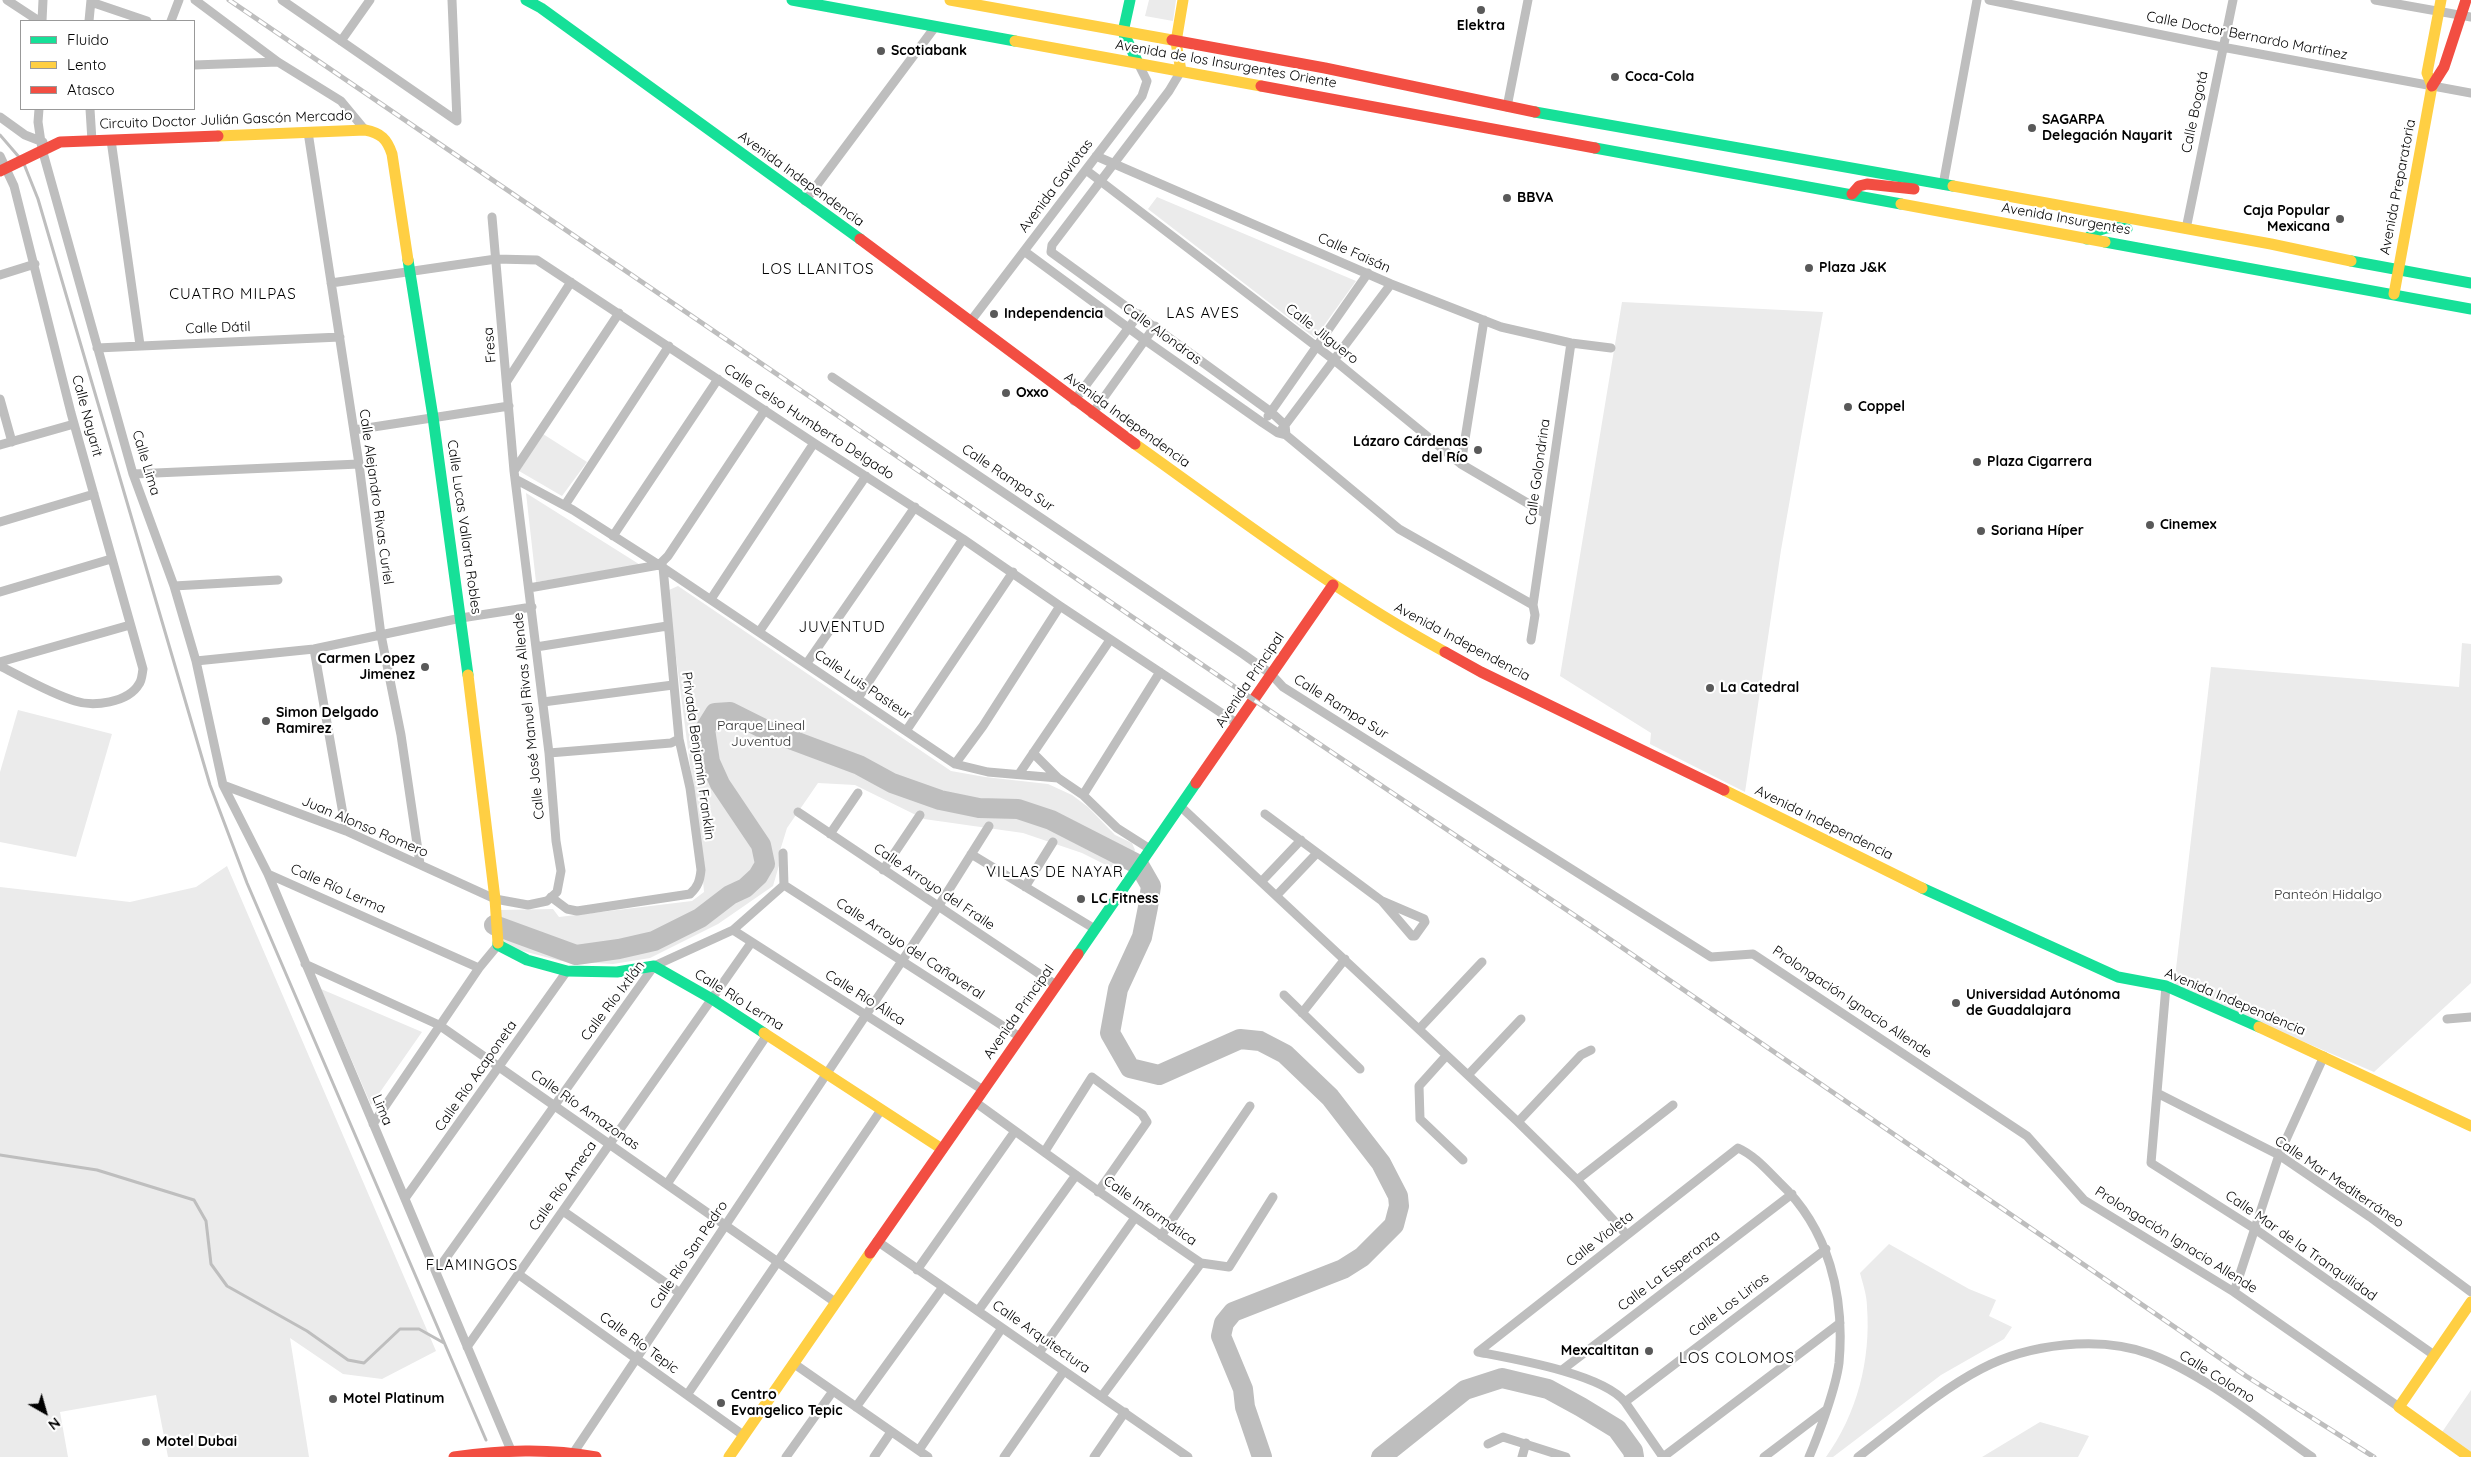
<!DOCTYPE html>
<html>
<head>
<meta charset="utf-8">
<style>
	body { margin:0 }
	#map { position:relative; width:2471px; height:1457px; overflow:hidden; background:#fff; font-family:Quicksand,sans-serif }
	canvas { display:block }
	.legend { position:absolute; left:20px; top:20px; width:175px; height:90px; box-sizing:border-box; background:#fff; border:1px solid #999; margin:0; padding:6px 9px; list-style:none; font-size:15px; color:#000 }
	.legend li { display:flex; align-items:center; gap:10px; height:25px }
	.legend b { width:25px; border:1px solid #999 }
	.north { position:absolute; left:20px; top:1387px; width:50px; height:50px; -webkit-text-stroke:4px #fff; paint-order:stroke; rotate:142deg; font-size:14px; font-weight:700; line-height:20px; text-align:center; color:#000 }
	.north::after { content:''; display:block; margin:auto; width:18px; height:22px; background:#000; clip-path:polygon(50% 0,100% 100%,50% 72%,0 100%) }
</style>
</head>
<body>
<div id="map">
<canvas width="2471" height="1457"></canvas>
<ul class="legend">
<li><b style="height:6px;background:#16e098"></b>Fluido</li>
<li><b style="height:6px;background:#ffcf43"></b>Lento</li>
<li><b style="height:6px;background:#f24e42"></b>Atasco</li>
</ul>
<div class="north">N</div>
</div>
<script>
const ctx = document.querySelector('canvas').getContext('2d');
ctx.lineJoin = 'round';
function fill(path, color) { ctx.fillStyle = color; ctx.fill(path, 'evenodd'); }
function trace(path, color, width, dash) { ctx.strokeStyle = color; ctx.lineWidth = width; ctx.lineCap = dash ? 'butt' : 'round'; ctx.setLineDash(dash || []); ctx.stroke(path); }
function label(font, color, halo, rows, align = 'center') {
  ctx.font = font + ' Quicksand,sans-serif'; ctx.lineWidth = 4.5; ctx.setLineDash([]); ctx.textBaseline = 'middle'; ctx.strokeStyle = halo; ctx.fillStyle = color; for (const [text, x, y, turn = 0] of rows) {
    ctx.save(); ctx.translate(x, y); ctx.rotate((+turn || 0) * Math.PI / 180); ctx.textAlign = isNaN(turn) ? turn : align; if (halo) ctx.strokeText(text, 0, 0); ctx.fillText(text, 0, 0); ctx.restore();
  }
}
fill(new Path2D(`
	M1149 0H1176L1173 21 1145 16Z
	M1157 197 1356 281 1315 338 1148 209Z
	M1622 302 1823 312 1781 550 1745 792 1650 744 1651 733 1560 676Z
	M543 434 587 462 562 496 519 471Z
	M526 493 642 566 536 582Z
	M678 586 951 771 985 777 1048 784 1072 795 1088 807 1115 835 1132 843 1135 850 1121 871H1118L1082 853 1023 833 924 819 855 785 818 783 787 828 779 854 780 862 773 886 718 924 650 958 613 964 561 961 500 945 499 910 553 909 559 917 692 901 704 892 700 842 668 595 669 590Z
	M2462 643 2471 644V983L2374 1072 2174 986 2211 667 2459 687Z
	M18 710 112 734 76 857 0 842V772Z
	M227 866 436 1351 382 1379 343 1374 290 1338 309 1457H168L156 1395 60 1412 68 1457H0V887L130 902 196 887Z
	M321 989 422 1032 371 1105Z
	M1889 1244 1969 1289 1996 1300 1989 1316 2012 1327 2004 1339 1941 1375 1833 1457H1826C1857 1414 1871 1360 1867 1307 1867 1296 1863 1284 1860 1273Z
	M2471 1390V1456L2440 1435Z
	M2040 1422 2089 1436 2078 1457H1982Z`), '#ebebeb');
trace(new Path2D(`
	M0 135 19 157
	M24 164 38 199 210 785 247 883 486 1440
	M0 1155 97 1170 194 1200 206 1221 211 1264 227 1286 307 1331 348 1360 364 1363 400 1329H419L444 1343`), '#bebebe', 3);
trace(new Path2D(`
	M494 925 576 955 619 949 654 941 700 918 730 895 745 888 758 876 765 864 761 845 720 784 710 762 705 729 715 713 730 712 768 731 859 765 892 783 940 800 979 808 1018 809 1051 820 1139 865 1151 886 1148 907 1142 937 1118 989 1110 1033 1130 1068 1159 1075 1240 1039 1260 1041 1285 1054 1330 1097 1381 1163 1398 1196 1399 1206 1394 1225 1362 1257 1343 1269 1233 1312 1224 1323 1221 1336 1243 1389 1245 1407 1262 1457
	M1381 1457 1465 1390 1502 1378 1548 1389 1581 1407 1617 1429 1633 1451 1634 1457`), '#bebebe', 20);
trace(new Path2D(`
	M7 0 39 21
	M195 0 278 62 341 101 365 130
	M282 0 457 121
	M452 0 457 121
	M1989 0 2222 47 2471 93
	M2375 0 2471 17
	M91 2 147 21
	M42 21 43 0
	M89 21 91 0
	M171 21 179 0
	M341 41 370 0
	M194 65 278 62
	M1181 71 1169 91 1052 245 1051 252 1271 412 1285 425 1286 435
	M1507 107 1528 0
	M39 109 38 122 42 149 133 474 174 586 196 661 223 785 268 874 510 1448
	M90 109 92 141
	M0 117 25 135 43 142
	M308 132 359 464 381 635 401 735 420 864
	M111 140 140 345
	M0 156 14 186 71 413 143 669C142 674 142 680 139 684 128 703 93 707 75 701 49 693 24 678 0 666
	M1096 156 1391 284 1501 327 1571 343 1611 348
	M1086 170 1334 360 1461 464 1546 514
	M1943 185 1977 0
	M805 201 935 27
	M2186 229 2233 0
	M1024 251 1145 340 1263 423 1278 433 1286 435 1399 529 1533 605
	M0 275 35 264
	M331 283 496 259 537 260 814 443 963 539 1060 606 1238 724
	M970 322 1142 96 1147 81 1138 63
	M97 348 340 337
	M832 377 1243 654 1271 674 1283 687 1711 957 1753 954 2027 1136 2084 1200 2234 1292 2399 1407
	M507 381 571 282
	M0 399 12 442
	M1074 401 1139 314
	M1092 414 1155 326
	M1268 416 1368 273
	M1282 429 1391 284
	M354 430 509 406
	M0 445 74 424
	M1461 464 1484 320
	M514 471 619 313
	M133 474 359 464
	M517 480 573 510 659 565 955 764 988 772 1058 778 1083 795 1117 828 1150 849
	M565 505 669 346
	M0 522 94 494
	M613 536 718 379
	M174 586 278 580
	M529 588 659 565 668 556 765 410
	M0 592 111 559
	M711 599 814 443
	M759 632 866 476
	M1531 640 1535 615 1533 605 1571 343
	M536 647 667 626
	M314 649 346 831
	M196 661 314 649 461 618 532 607
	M0 662 130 625
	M807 663 915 507
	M858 698 963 539
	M543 702 673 685
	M906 731 1013 572
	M549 753 671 743 679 739
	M1033 753 1058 778
	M955 764 983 726 1060 606
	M1019 774 1110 640
	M223 785 346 831 495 899 528 905 547 901 557 892 561 871 556 841 549 753 514 471 492 217
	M1083 795 1160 672
	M1180 806 1518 1122 1577 1180 1627 1235
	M798 812 1056 985
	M1265 814 1382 901 1412 936H1415L1425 922 1424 919 1382 901
	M830 834 858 793
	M971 854 1095 929
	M883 870 920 815
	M268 874 479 968
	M1262 881 1301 840
	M784 885 1020 1037
	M1025 887 1053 842
	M1277 895 1317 853
	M551 897 567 909 577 911 690 894C698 887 700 880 701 870L690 788 679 739 663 567
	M733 930 983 1090
	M305 964 439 1025 835 1302
	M2166 986 2151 1163 2255 1229 2434 1355
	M1284 995 1360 1069
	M1302 1013 1345 959
	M2447 1019 2471 1017
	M1419 1029 1482 962
	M1446 1056 1419 1086 1420 1119 1463 1160
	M1468 1075 1521 1019
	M2157 1093 2279 1155 2370 1217 2471 1292
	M975 1102C1050 1156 1124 1211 1201 1263L1102 1396
	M1518 1122 1581 1055 1591 1050
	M373 1124 479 968 498 945
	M1045 1151 1092 1077 1142 1114 1147 1122 1098 1192
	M1577 1180 1673 1105
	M667 1184 767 1035
	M406 1197 567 971
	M563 1211 680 1293
	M1161 1236 1250 1106
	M877 1241 1188 1457
	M1201 1263 1229 1267 1273 1197
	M917 1270 1015 1131
	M436 1272 654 966 733 930 784 885 783 853
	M518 1274 743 1435
	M2234 1292 2279 1155 2324 1056
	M978 1311 1076 1175
	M467 1347 751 943
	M1478 1352 1738 1148C1754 1155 1767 1170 1779 1182 1829 1229 1845 1296 1839 1363 1836 1387 1819 1434 1809 1457
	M1478 1352C1514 1359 1603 1374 1625 1402L1663 1457 1840 1323
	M1039 1353 1134 1219
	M793 1363 928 1457
	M1562 1370 1792 1194
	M687 1395 881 1110
	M1625 1402 1826 1249
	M856 1407 943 1287
	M1488 1444 1503 1437 1566 1457
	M919 1450 1002 1328
	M574 1452 938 907 989 826
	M786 1457 833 1391
	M874 1457 891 1432
	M1004 1457 1064 1371
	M1094 1457 1125 1412
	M1522 1457 1526 1443
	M1764 1457 1826 1410
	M1858 1457C1898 1427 1937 1392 1981 1369 2028 1344 2099 1335 2150 1354 2206 1375 2263 1423 2312 1457`), '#bebebe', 9);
trace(new Path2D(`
	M526 0 541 8 860 239
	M792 0 1015 41
	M1130 0 1123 32 1138 63
	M1535 112 1953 186
	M1595 148 1901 204
	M2087 239C2099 227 2110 226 2127 229
	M2105 242 2471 309
	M408 260 433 417 468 675
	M2351 261 2471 283
	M1922 888 2118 977 2166 986 2259 1027
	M498 943V945L527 960 567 971 617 972 654 966 712 999 764 1033
	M1078 954 1196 783`), '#16e098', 11);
trace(new Path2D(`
	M950 0 1172 40
	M1015 41 1261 86
	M1181 71 1176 42 1183 0
	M218 136 365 130C381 133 387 139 392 154L408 260
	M1953 186 2271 244 2351 261
	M1901 204 2105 242
	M2394 294 2432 86 2427 73 2441 0
	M1135 444C1236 516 1335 592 1445 652
	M468 675 495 899 498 943
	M1724 790 1922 888
	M2259 1027 2471 1126
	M764 1033 942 1149
	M729 1457 870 1253
	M2469 1457 2399 1407 2471 1302`), '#ffcf43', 11);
trace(new Path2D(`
	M1172 40 1325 68 1535 112
	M1261 86 1595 148
	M2432 86 2444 67 2466 0
	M0 171 60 142 218 136
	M1852 194 1859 186 1867 184 1914 189
	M860 239 1135 444
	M1445 652 1481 672 1724 790
	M1196 783 1333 585
	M870 1253 1078 954
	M454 1457C503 1450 548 1448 596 1457`), '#f24e42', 11);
const rail = new Path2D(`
	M229 0 1254 700 1595 929 2246 1376 2374 1457`);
trace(rail, '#bebebe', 5);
trace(rail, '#fff', 3, [9]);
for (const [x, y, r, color] of [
	[1481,10,5,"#595959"],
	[881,51,5,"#595959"],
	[1615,77,5,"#595959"],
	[2032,128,5,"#595959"],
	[1507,198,5,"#595959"],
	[2340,219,5,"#595959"],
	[1809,268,5,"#595959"],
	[994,314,5,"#595959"],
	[1006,393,5,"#595959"],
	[1848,407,5,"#595959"],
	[1478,450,5,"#595959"],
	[1977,462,5,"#595959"],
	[2150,525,5,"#595959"],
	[1981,531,5,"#595959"],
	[425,667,5,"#595959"],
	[1710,688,5,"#595959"],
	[266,721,5,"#595959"],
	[1081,899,5,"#595959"],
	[1956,1003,5,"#595959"],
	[1649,1351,5,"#595959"],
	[333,1399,5,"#595959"],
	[721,1403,5,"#595959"],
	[146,1442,5,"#595959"]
]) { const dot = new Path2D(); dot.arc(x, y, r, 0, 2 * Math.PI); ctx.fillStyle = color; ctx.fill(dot); trace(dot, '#fff', 2); }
label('bold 14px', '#000', '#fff', [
	["Elektra",1481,26,"center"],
	["Scotiabank",891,51],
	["Coca-Cola",1625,77],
	["SAGARPA",2042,120],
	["Delegación Nayarit",2042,136],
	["BBVA",1517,198],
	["Caja Popular",2330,211,"right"],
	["Mexicana",2330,227,"right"],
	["Plaza J&K",1819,268],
	["Independencia",1004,314],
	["Oxxo",1016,393],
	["Coppel",1858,407],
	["Lázaro Cárdenas",1468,442,"right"],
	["del Río",1468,458,"right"],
	["Plaza Cigarrera",1987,462],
	["Cinemex",2160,525],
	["Soriana Híper",1991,531],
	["Carmen Lopez",415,659,"right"],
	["Jimenez",415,675,"right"],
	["La Catedral",1720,688],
	["Simon Delgado",276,713],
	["Ramirez",276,729],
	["LC Fitness",1091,899],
	["Universidad Autónoma",1966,995],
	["de Guadalajara",1966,1011],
	["Mexcaltitan",1639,1351,"right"],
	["Centro",731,1395],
	["Evangelico Tepic",731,1411],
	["Motel Platinum",343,1399],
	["Motel Dubai",156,1442]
], 'left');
label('14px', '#000', '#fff', [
	["Calle Doctor Bernardo Martínez",2247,36,11],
	["Avenida de los Insurgentes Oriente",1226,64,10],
	["Calle Bogotá",2195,112,-78],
	["Circuito Doctor Julián Gascón Mercado",226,120,-2],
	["Avenida Independencia",801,179,36],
	["Avenida Gaviotas",1056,186,-53],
	["Avenida Preparatoria",2398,187,-79],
	["Avenida Insurgentes",2066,219,10],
	["Calle Faisán",1354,253,24],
	["Calle Dátil",218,328,-2],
	["Calle Alondras",1162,334,36],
	["Calle Jilguero",1322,334,38],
	["Fresa",490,345,-95],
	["Calle Nayarit",87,416,75],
	["Avenida Independencia",1127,420,36],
	["Calle Celso Humberto Delgado",809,422,33],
	["Calle Lima",146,463,73],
	["Calle Golondrina",1538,472,-82],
	["Calle Rampa Sur",1008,478,34],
	["Calle Alejandro Rivas Curiel",376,497,82],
	["Calle Lucas Vallarta Robles",464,527,82],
	["Avenida Independencia",1462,642,28],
	["Avenida Principal",1250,680,-56],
	["Calle Luis Pasteur",863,685,34],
	["Calle Rampa Sur",1341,707,32],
	["Calle José Manuel Rivas Allende",529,716,-96],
	["Privada Benjamín Franklin",698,756,82],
	["Avenida Independencia",1824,823,26],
	["Juan Alonso Romero",365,827,23],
	["Calle Arroyo del Fraile",934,887,34],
	["Calle Río Lerma",338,889,24],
	["Calle Arroyo del Cañaveral",910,949,33],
	["Calle Río Álica",865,998,32],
	["Calle Río Lerma",739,1000,32],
	["Calle Río Ixtlán",613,1001,-53],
	["Prolongación Ignacio Allende",1852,1002,34],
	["Avenida Independencia",2235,1002,23],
	["Avenida Principal",1019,1012,-55],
	["Calle Río Acaponeta",476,1076,-55],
	["Lima",382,1110,67],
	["Calle Río Amazonas",585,1110,35],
	["Calle Mar Mediterráneo",2339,1182,34],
	["Calle Río Ameca",563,1186,-55],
	["Calle Informática",1150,1211,35],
	["Calle Violeta",1600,1239,-38],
	["Prolongación Ignacio Allende",2176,1240,32],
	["Calle Mar de la Tranquilidad",2301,1246,35],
	["Calle Río San Pedro",689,1255,-56],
	["Calle La Esperanza",1669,1271,-37],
	["Calle Los Lirios",1729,1305,-37],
	["Calle Arquitectura",1041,1337,35],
	["Calle Río Tepic",639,1343,36],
	["Calle Colomo",2217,1377,32]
]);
label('14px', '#323232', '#fff', [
	["Parque Lineal",761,726],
	["Juventud",761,742],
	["Panteón Hidalgo",2328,895]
]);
ctx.letterSpacing = '1px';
label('15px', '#000', '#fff', [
	["LOS LLANITOS",818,269],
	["CUATRO MILPAS",233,294],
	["LAS AVES",1203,313],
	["JUVENTUD",842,627],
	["VILLAS DE NAYAR",1055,872],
	["FLAMINGOS",472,1265],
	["LOS COLOMOS",1737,1358]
]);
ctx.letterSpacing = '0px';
</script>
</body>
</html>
